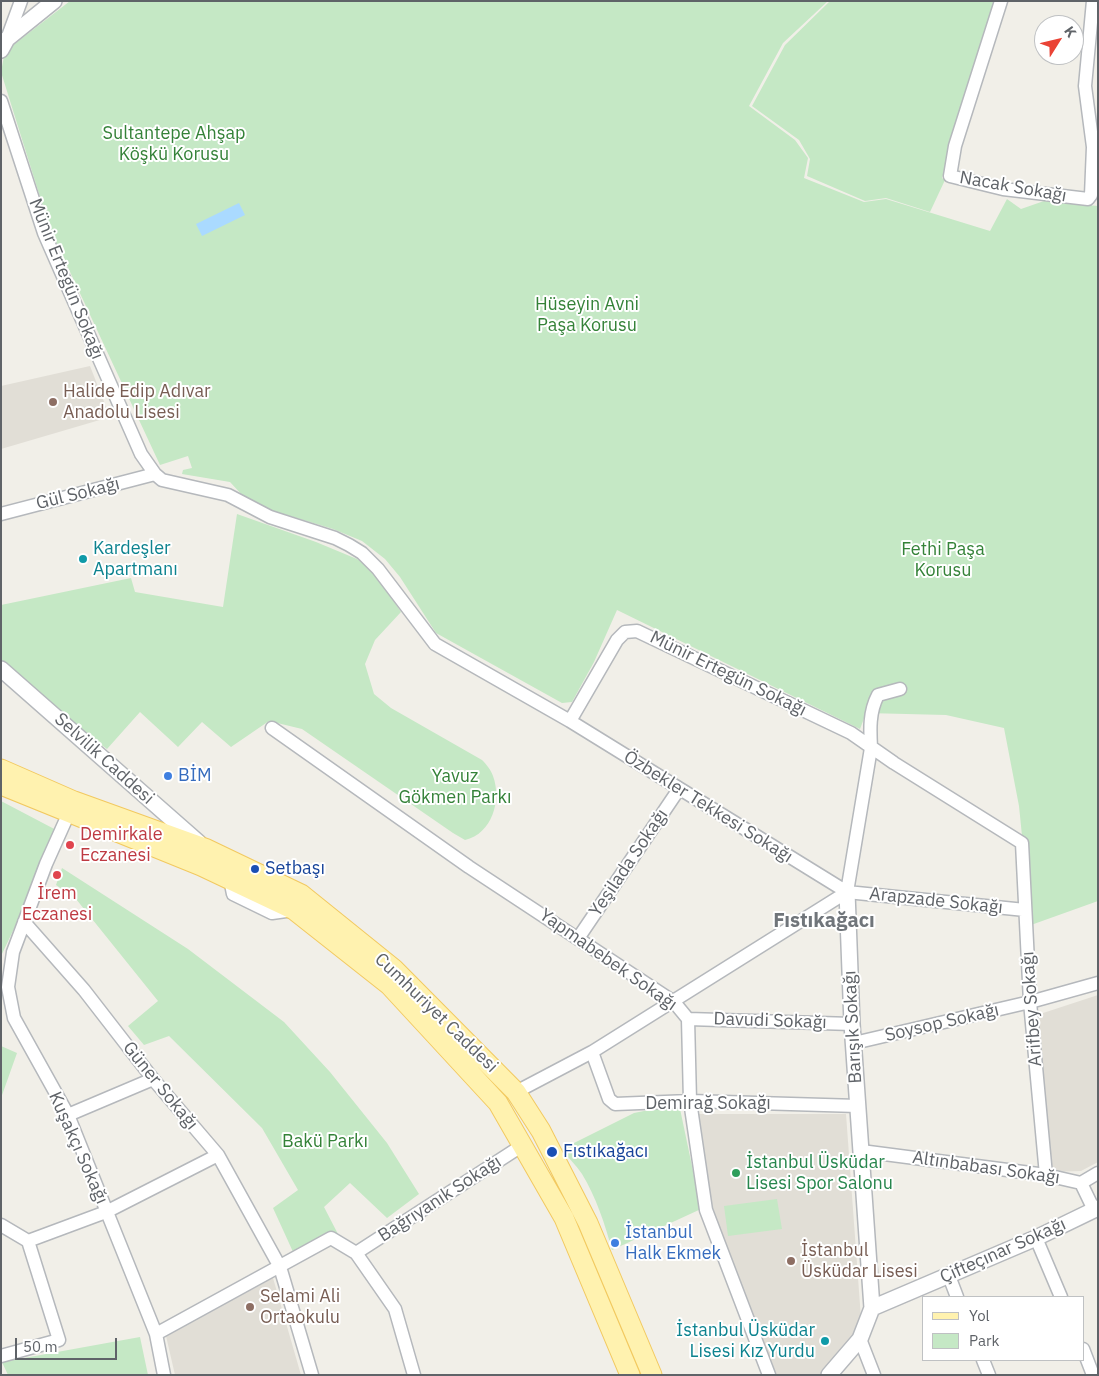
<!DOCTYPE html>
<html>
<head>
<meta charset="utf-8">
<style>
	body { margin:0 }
	#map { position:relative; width:1099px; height:1376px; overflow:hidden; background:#f1efe8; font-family:"IBM Plex Sans",sans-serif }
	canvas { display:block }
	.frame { position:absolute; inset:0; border:2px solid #5f6368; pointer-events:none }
	.legend { position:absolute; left:922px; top:1296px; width:162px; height:65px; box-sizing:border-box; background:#fff; border:1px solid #bfc1c3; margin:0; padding:6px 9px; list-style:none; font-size:15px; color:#5f6368 }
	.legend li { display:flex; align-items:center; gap:10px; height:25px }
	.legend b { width:25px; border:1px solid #bfc1c3 }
	.north { position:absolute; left:1034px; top:15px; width:50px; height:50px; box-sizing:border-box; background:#fff; border:1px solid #bfc1c3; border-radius:50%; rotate:54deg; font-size:14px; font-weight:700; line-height:20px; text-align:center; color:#5f6368 }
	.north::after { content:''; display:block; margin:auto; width:18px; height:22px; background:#ea4335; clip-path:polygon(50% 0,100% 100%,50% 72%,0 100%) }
	.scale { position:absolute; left:15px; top:1338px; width:102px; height:22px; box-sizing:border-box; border:2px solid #5f6368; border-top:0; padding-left:6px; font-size:15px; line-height:18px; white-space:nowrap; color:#5f6368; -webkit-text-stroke:4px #fff; paint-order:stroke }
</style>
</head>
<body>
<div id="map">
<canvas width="1099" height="1376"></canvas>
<div class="frame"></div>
<ul class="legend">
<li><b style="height:6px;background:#fff2af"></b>Yol</li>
<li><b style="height:14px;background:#c5e8c5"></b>Park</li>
</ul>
<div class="north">K</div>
<div class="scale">50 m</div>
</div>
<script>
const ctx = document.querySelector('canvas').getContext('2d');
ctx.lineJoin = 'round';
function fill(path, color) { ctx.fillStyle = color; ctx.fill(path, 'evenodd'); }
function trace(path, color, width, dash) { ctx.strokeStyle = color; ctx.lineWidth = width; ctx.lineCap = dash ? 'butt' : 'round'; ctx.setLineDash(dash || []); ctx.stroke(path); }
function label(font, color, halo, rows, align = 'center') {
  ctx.font = font + ' "IBM Plex Sans",sans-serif'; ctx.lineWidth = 4; ctx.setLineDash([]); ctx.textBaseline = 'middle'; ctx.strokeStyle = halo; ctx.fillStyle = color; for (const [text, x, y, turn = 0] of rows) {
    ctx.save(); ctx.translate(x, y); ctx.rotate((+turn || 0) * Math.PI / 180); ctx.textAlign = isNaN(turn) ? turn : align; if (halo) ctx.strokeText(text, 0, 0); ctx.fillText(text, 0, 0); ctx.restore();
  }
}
fill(new Path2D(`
	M90 366 110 417 1 449V386Z
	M1098 995V1162L1081 1171 1051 1172 1034 1016Z
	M694 1114H846L862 1332 820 1375H771L710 1213Z
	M273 1278 301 1375H175L166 1336Z`), '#e1ded6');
fill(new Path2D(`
	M70 1H828L783 43 749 106 795 140 808 158 804 178 864 202 886 199 990 231 1007 199 1021 209 1044 201 1098 206V901L1031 925 1019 806 1004 728 946 715 866 713 860 729 617 610 594 662 572 702 562 703 436 633 400 577 385 559 362 541 333 529 267 509 243 496 230 482 182 474 183 470 192 468 188 456 160 465 50 229 1 72 4 56 12 46Z
	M830 1H994L942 178 945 180 930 212 886 198 865 201 807 176 810 159 799 140 752 106 785 45Z
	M237 514 316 542 369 564 401 612 375 640 365 664 374 694 391 708 482 760C486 764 491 770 493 776 502 800 492 834 465 840L453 833 302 729 269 721 231 747 202 722 178 747 140 712 107 749 1 670V605L131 578 135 592 223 607Z
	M1 801 60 832 1 956Z
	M62 868 188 949 284 1022 330 1072 387 1143 419 1194 387 1218 350 1183 324 1207 339 1236 294 1254 273 1208 298 1190 262 1128 169 1036 144 1045 128 1026 158 1001 76 899 56 885Z
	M1 1046 17 1053 1 1098Z
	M679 1104 701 1209 612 1250C605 1224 596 1197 582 1174 576 1165 568 1158 562 1149L634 1113Z
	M777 1199 782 1229 728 1236 724 1206Z
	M140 1337 148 1375H8L2 1362Z`), '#c5e8c5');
fill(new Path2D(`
	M239 203 245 215 202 236 196 224Z`), '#aadaff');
const minor = new Path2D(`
	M1001 1 955 146 950 176 1003 189 1088 199 1091 195 1093 147 1085 86 1093 1
	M7 39 21 1
	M1 101 44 233 141 454 155 474 162 480 228 495 270 517 335 538 349 545 362 553 378 569 435 644 570 721 617 640 625 632 637 631 851 733 894 763 1022 843 1030 1002 1046 1175
	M1 514 155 474
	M570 721 847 892 1025 910
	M272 728 469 867 674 1002 688 1019 690 1101 706 1210 769 1375
	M72 806 46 864 13 952 8 987 14 1018 68 1115 156 1334 164 1375
	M230 879 233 894 272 913 293 910
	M847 892 871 748C870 730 869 712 878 695L900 689
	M24 922 84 990 153 1079 218 1155 280 1267 312 1375
	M579 937 679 789
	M688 1019 852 1024
	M854 1043 1030 1002 1098 983
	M592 1052 609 1099 615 1104 690 1101 858 1106
	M516 1092 592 1052 847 892
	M68 1115 153 1079
	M861 1151 1046 1175 1081 1183 1094 1210
	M1081 1183 1098 1173
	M1 1225 28 1241 106 1212 218 1155
	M1036 1238 1061 1297
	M356 1253 523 1145
	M949 1276 957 1297
	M156 1334 331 1238 356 1253 395 1309 414 1375
	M860 1339 874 1375
	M1083 1349 1093 1375
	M1 1356 59 1340 28 1241
	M983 1360 989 1375`);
const tertiary = new Path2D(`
	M1 50 7 39 54 1
	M1 669 199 843
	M872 1308 1036 1238 1098 1208
	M829 1375 860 1339 872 1308 852 1024 847 892`);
const primary = new Path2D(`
	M1 769 74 801 207 849 301 894 394 969 516 1092 541 1131 588 1223 652 1375
	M1 785 201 866 294 910 389 985 498 1103 564 1218 630 1375`);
trace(minor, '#b5b8bc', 15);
trace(tertiary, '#b5b8bc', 18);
trace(primary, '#f2c960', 21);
trace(minor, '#fff', 12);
trace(tertiary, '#fff', 15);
trace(primary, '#fff2af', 19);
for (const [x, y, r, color] of [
	[53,402,5,"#8d6e63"],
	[83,559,5,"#0f9aa8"],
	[168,776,5,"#3f7fe0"],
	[70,845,5,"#e0444e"],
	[255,869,5,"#1a4fb4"],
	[57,875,5,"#e0444e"],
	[552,1152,6,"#1a4fb4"],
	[736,1173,5,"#2e9e5b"],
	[615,1243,5,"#3f7fe0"],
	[791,1261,5,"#8d6e63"],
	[250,1307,5,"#8d6e63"],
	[825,1341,5,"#0f9aa8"]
]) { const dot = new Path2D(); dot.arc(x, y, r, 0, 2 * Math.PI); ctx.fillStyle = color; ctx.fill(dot); trace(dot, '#fff', 2); }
label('18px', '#348238', '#fff', [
	["Sultantepe Ahşap",174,134],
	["Köşkü Korusu",174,155],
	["Hüseyin Avni",587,305],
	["Paşa Korusu",587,326],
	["Fethi Paşa",943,550],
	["Korusu",943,571],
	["Yavuz",455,777],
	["Gökmen Parkı",455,798],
	["Bakü Parkı",325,1142]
]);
label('18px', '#5f6368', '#fff', [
	["Nacak Sokağı",1013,187,10],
	["Münir Ertegün Sokağı",66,279,68],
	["Gül Sokağı",78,494,-14],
	["Münir Ertegün Sokağı",728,674,26],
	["Selvilik Caddesi",104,759,42],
	["Özbekler Tekkesi Sokağı",708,807,32],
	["Yeşilada Sokağı",629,863,-56],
	["Arapzade Sokağı",936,901,6],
	["Yapmabebek Sokağı",608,960,35],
	["Arifbey Sokağı",1032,1009,-94],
	["Cumhuriyet Caddesi",436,1013,44],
	["Davudi Sokağı",770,1021,2],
	["Soysop Sokağı",942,1023,-13],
	["Barışık Sokağı",853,1027,-93],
	["Güner Sokağı",160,1086,51],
	["Demirağ Sokağı",708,1104],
	["Kuşakçı Sokağı",78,1148,66],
	["Altınbabası Sokağı",986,1168,8],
	["Bağrıyanık Sokağı",440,1199,-33],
	["Çifteçınar Sokağı",1003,1251,-24]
]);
label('18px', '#785e54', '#fff', [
	["Halide Edip Adıvar",63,392],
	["Anadolu Lisesi",63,413],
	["İstanbul",801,1251],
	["Üsküdar Lisesi",801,1272],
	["Selami Ali",260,1297],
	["Ortaokulu",260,1318]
], 'left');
label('18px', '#0d838f', '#fff', [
	["Kardeşler",93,549],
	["Apartmanı",93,570],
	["İstanbul Üsküdar",815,1331,"right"],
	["Lisesi Kız Yurdu",815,1352,"right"]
], 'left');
label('18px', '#366cbe', '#fff', [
	["BİM",178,776],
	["İstanbul",625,1233],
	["Halk Ekmek",625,1254]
], 'left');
label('18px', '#be3a42', '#fff', [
	["Demirkale",80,835],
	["Eczanesi",80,856],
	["İrem",57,894,"center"],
	["Eczanesi",57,915,"center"]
], 'left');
label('18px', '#164399', '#fff', [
	["Setbaşı",265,869],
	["Fıstıkağacı",563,1152]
], 'left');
label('18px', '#27864d', '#fff', [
	["İstanbul Üsküdar",746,1163],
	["Lisesi Spor Salonu",746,1184]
], 'left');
label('bold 20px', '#70757a', '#fff', [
	["Fıstıkağacı",824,921]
]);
</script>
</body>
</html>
